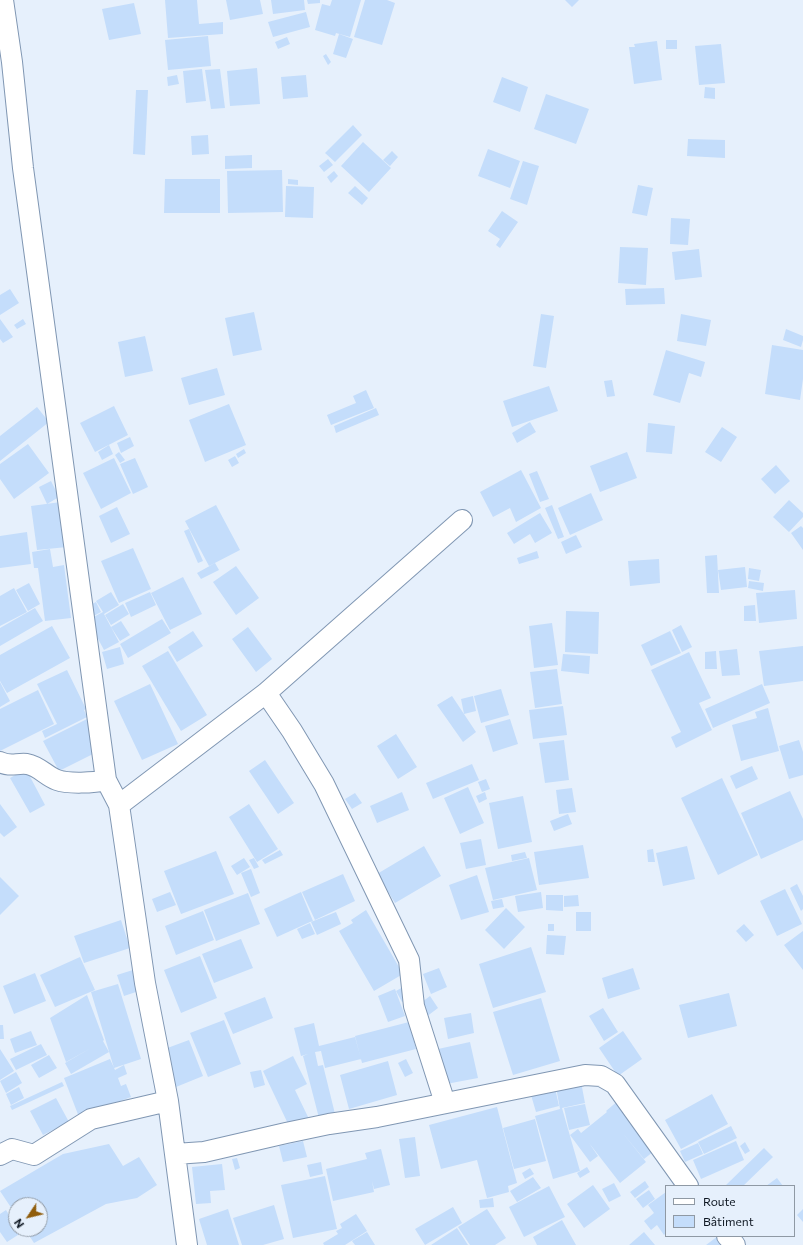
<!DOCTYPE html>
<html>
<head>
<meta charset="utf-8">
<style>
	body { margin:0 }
	#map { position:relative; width:803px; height:1245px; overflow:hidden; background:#e6f0fc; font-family:Commissioner,sans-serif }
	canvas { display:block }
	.legend { position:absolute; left:665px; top:1185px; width:130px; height:52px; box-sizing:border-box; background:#e6f0fc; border:1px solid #8f99a4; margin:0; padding:5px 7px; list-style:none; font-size:12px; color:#0d1621 }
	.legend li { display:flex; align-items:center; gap:8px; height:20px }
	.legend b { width:20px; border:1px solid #8f99a4 }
	.north { position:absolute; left:8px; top:1197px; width:40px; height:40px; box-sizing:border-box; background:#e6f0fc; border:1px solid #8f99a4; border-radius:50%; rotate:235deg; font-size:11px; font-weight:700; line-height:16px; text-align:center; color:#0d1621 }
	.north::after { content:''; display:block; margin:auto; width:14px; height:18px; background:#905d0c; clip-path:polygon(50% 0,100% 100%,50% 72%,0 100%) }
</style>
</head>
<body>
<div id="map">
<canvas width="803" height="1245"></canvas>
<ul class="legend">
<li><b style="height:5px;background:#fff"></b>Route</li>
<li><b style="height:11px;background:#c4ddfb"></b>Bâtiment</li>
</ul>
<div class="north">N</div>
</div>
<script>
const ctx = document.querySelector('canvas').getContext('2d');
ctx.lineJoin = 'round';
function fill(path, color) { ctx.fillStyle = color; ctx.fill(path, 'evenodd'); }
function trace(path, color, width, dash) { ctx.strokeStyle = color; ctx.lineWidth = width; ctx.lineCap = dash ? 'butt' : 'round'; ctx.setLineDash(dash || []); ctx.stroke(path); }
fill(new Path2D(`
	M165 0H197L199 24 223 22V34L168 38Z
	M226 0H260L263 14 230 20Z
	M271 0H304L305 10 273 14Z
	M307 0H320V3L308 4Z
	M332 0H361L350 37 336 33 335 36 315 30 322 4 330 6Z
	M365 0H387L395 3 382 45 354 37Z
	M565 0H579L572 7Z
	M134 3 141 34 109 40 102 9Z
	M306 12 310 27 273 37 268 22Z
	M339 34 353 39 346 58 333 54Z
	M208 36 211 66 168 70 165 40Z
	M287 37 290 44 278 49 275 42Z
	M666 40H677V49H666Z
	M657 41 662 80 634 84 629 47H635L634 44Z
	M721 44 725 83 699 85 695 46Z
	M326 54 331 62 328 65 323 56Z
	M257 68 260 104 230 106 227 71Z
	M202 69 206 101 186 103 183 71Z
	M220 69 225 108 211 109 205 70Z
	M177 75 179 84 168 86 167 77Z
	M306 75 308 97 283 99 281 77Z
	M502 77 528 87 520 112 493 102Z
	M705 87 715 88V99L704 98Z
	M136 90H148L145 155 133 154Z
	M546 94 589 109 576 144 534 129Z
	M353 125 362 135 335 162 325 153Z
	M208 135 209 154 192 155 191 136Z
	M688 139 725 140V158L687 156Z
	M363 142 391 168 369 192 341 166Z
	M488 149 520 161 510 188 478 176Z
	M392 151 398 157 390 166 383 160Z
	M252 155V168L225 169V156Z
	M328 159 333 165 324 172 319 166Z
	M523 161 539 166 527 205 510 199Z
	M282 170 283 212 228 213 227 171Z
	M334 171 338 176 331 183 327 177Z
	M165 179H220V213H164Z
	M288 179 298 180V185L288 184Z
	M638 185 653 188 647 216 632 213Z
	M286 186 314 187 313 218 285 217Z
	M355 186 368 198 362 205 348 193Z
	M502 211 518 222 500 248 496 245 500 239 488 231Z
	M671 218 690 219 688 245 670 244Z
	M620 247 648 248 646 285 618 283Z
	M699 249 702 277 675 280 672 252Z
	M664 288 665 304 626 305 625 289Z
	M10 289 19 303 0 315V295Z
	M254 312 262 350 233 356 225 318Z
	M541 314 554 316 546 368 533 366Z
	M681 314 711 320 706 346 677 341Z
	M0 319 13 337 3 343 0 339Z
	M23 319 26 324 17 329 14 325Z
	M786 329 803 336V340L801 347 783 340Z
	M145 336 153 371 125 377 118 342Z
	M772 345 803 350V379L800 400 765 394Z
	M666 350 705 362 701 377 689 373 680 403 653 395Z
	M217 368 225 395 189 405 181 378Z
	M612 380 615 396 607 397 604 381Z
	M549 386 558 411 512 427 503 401Z
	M366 390 374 408 331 425 327 415 356 403 353 396Z
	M229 404 246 445 205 462 189 420Z
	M114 406 128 435 95 452 80 423Z
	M37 407 49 422 0 461V436Z
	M376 408 379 415 336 433 334 426Z
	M530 422 536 432 517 443 512 433Z
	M648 423 675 426 672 454 646 452Z
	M722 427 737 437 721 462 705 452Z
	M130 437 134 446 121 453 117 443Z
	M28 444 49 473 14 499 0 479V464Z
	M109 445 113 454 102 460 98 452Z
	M244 449 246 453 238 458 236 454Z
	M119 452 125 460 120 463 115 455Z
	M627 452 637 478 600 492 590 466Z
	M235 456 239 463 232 467 228 460Z
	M114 458 131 493 101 509 83 473Z
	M135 458 148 487 133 494 120 464Z
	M776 465 790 481 775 494 761 479Z
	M521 470 541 508 516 522 510 508 493 517 480 492Z
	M537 471 549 499 540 502 529 474Z
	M51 481 59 497 47 504 39 487Z
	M591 493 603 520 570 535 558 508Z
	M789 500 803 513V517L789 532 773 517Z
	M61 502 67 547 37 550 31 506Z
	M216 505 240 550 209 566 185 521Z
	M552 505 564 537 558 539 545 508Z
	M117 507 130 534 111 543 99 516Z
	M540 513 552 533 535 543 530 534 514 544 507 533Z
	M801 526 803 528V550L791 533Z
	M189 529 203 561 198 563 184 531Z
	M27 532 31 564 0 568V536Z
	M576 535 582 547 566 554 561 542Z
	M133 548 151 589 119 603 101 561Z
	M50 549 53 567 64 565 71 618 45 621 38 568H34L32 552Z
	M537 551 539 558 519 564 517 558Z
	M717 555 719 593H707L705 556Z
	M659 559 660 583 630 586 628 561Z
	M215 563 219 570 201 579 197 573Z
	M236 566 259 598 236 615 213 582Z
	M745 567 747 587 721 590 718 570Z
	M749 568 761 570 759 581 748 579Z
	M183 577 202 614 170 630 151 593Z
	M749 581 764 583 763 591 748 588Z
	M29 583 40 604 28 611 16 590Z
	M14 588 27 612 0 626V596Z
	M795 590 797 619 759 623 756 593Z
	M111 592 119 605 104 614 119 642 104 650 88 620 103 612 96 601Z
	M150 592 156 605 131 617 125 603Z
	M96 602 101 612 90 618 84 608Z
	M123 604 129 614 111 625 105 615Z
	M755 605 756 621H744V606Z
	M35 608 43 621 0 646V628Z
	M566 611 599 612 598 654 565 652Z
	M162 619 171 633 128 658 120 644Z
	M121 621 130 635 120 641 111 627Z
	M552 623 558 665 534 668 529 626Z
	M681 625 692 647 682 652 672 630Z
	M52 626 70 658 7 693 0 681V655Z
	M248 627 272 659 256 672 232 639Z
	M193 631 203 646 177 662 168 647Z
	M670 631 681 653 651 666 641 645Z
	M803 646V681L764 686 759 651Z
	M120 647 124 664 107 669 102 652Z
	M737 649 740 675 722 676 719 651Z
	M168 651 207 715 181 731 142 666Z
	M716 651 717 669H705V652Z
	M689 652 711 698 699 703 712 730 676 748 671 737 681 732 651 670Z
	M563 654 590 656 589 674 561 671Z
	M557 669 562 704 535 708 530 672Z
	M67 670 86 709 84 710 87 717 45 738 42 731 57 724 37 684Z
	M0 682 10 701 0 707Z
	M150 684 178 744 142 760 114 701Z
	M762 684 770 703 713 728 705 709Z
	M501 689 509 715 481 723 474 696Z
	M38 690 54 724 0 751V709Z
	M452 696 476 732 463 742 437 705Z
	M473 696 476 711 464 714 461 699Z
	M563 706 567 735 533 739 529 710Z
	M768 708 779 751 741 761 732 725 757 718 755 712Z
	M87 719 103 749 59 771 43 741Z
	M510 719 518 744 493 752 485 726Z
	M396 734 417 767 398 779 377 746Z
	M564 740 569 780 545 783 539 743Z
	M799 740 803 752V775L789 779 779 746Z
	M265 760 294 803 278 814 249 771Z
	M472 764 479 780 433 799 426 783Z
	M752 766 758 779 736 789 730 776Z
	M26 769 45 805 30 813 10 778Z
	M722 778 758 855 718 875 681 798Z
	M486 779 490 789 482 792 478 782Z
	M468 787 484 823 460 834 444 798Z
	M572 788 576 812 559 814 556 790Z
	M790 791 803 819V840L761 859 741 813Z
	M402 792 409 810 377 823 370 806Z
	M485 792 487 799 479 803 476 796Z
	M355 793 362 803 352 809 345 799Z
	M523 796 532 842 498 849 489 803Z
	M0 804 17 827 4 837 0 833Z
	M249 804 278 849 257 862 229 817Z
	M568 814 572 824 554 831 550 821Z
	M481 839 486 865 466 869 460 843Z
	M583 845 589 878 539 885 534 852Z
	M424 846 441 876 395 903 377 874Z
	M687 846 695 879 663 886 656 853Z
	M653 849 655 862H648L647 850Z
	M280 850 283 855 265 864 262 860Z
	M216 851 234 894 181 914 164 871Z
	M525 852 527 858 512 861 511 855Z
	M244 858 250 867 237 875 231 866Z
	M254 858 259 867 254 869 249 860Z
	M529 858 537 890 493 900 485 868Z
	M251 869 260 893 251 897 241 873Z
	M343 874 355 901 315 920 302 892Z
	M477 875 489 912 461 920 449 885Z
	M0 877 19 896 0 915Z
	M797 884 803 896V909L801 911 790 888Z
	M785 889 802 924 777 936 760 901Z
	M170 892 176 905 157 912 152 899Z
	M301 892 313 921 310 922 309 919 310 922 277 937 264 909Z
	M541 892 543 908 518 912 515 896Z
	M248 893 260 924 216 941 204 910Z
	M546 895H563V911L546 910Z
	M578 895 579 906 564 907V896Z
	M502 899 504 907 493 909 491 901Z
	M506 908 525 927 504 949 485 930Z
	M366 910 403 974 374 991 339 931 353 923 351 920Z
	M203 911 214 940 176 955 165 926Z
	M336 912 341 924 317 935 311 922Z
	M576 912H591V931H576Z
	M121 920 130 948 84 963 74 936Z
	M310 923 315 934 302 939 297 929Z
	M548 924H554V931H548Z
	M744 924 754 935 746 942 736 931Z
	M803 931V970L784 945Z
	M547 935 566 936 564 955 546 954Z
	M241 939 253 968 214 983 202 954Z
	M531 947 546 992 493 1008 479 964Z
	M200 956 217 998 181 1013 164 970Z
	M80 957 95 990 55 1007 40 975Z
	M439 968 447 987 431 994 423 974Z
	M633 968 640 989 608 999 602 978Z
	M136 969 142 990 124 996 117 975Z
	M35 973 46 1001 14 1014 3 986Z
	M118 984 141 1059 114 1068 91 992Z
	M403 987 409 998 402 1002 396 991Z
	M395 989 405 1016 388 1022 378 996Z
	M729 993 737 1026 688 1038 679 1005Z
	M87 995 104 1040 103 1041 109 1052 71 1074 65 1063 91 1048 66 1062 50 1018Z
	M430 996 438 1008 426 1017 418 1005Z
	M265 997 273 1018 233 1034 224 1013Z
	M541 998 560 1061 513 1075 493 1012Z
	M603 1008 618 1032 604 1041 589 1016Z
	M471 1013 474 1033 448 1039 444 1018Z
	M224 1020 241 1064 208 1077 190 1033Z
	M409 1022 416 1049 362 1063 355 1036Z
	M314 1023 319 1046 355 1037 361 1059 325 1068 321 1051 315 1052 318 1066 323 1065 336 1118 320 1122 303 1056 308 1054 301 1056 294 1028Z
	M0 1025H3L4 1039H0Z
	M31 1031 37 1045 15 1053 10 1039Z
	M623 1031 642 1059 618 1076 599 1048Z
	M189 1040 203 1076 176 1087 162 1050Z
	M470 1042 478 1078 446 1084 438 1049Z
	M41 1044 47 1055 16 1070 10 1059Z
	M0 1049 14 1071 0 1080Z
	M49 1055 57 1068 39 1078 31 1065Z
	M293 1056 307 1084 295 1090 309 1119 290 1128 263 1071Z
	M110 1059 115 1070 124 1065 127 1074 118 1078 121 1086 126 1084 131 1097 79 1117 64 1078Z
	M406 1059 413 1073 405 1077 398 1063Z
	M388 1061 397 1095 349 1109 340 1075Z
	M261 1070 265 1085 254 1088 250 1072Z
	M16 1072 22 1083 6 1093 0 1081Z
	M62 1082 64 1086 12 1110 10 1106Z
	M581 1082 585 1103 562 1108 580 1171 553 1179 535 1116 560 1109 556 1087Z
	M19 1087 24 1098 11 1105 6 1094Z
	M555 1088 559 1106 536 1112 531 1095Z
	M712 1094 728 1124 681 1149 665 1120Z
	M56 1098 69 1122 43 1135 30 1111Z
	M619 1100 658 1148 644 1159 621 1131 646 1162 620 1183 589 1143 598 1156 590 1162 570 1135 578 1129 581 1133 607 1112 606 1111Z
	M585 1104 590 1125 569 1130 564 1108Z
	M497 1107 517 1183 508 1186 509 1192 487 1198 477 1160 441 1169 429 1125Z
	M535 1119 546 1161 514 1169 503 1128Z
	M731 1126 737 1138 704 1154 698 1142Z
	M415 1137 420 1176 405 1178 399 1139Z
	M303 1141 307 1157 283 1162 279 1146Z
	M736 1141 744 1160 701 1179 693 1160Z
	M745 1142 750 1151 745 1154 740 1146Z
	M698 1143 703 1154 685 1162 680 1151Z
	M109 1144 123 1166 139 1157 157 1185 137 1198 106 1204 34 1243 25 1229H40V1205H16V1215L0 1191 63 1154Z
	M764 1148 773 1157 743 1186H725Z
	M381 1149 390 1185 374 1189 372 1181 374 1192 333 1201 326 1169 367 1159 365 1153Z
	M237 1158 240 1168 235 1170 232 1159Z
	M321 1162 323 1174 310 1177 307 1165Z
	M222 1164 225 1190 210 1191 211 1203 196 1204 192 1167Z
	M587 1167 590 1172 580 1178 577 1173Z
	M530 1168 534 1174 525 1179 522 1173Z
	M325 1176 337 1229 293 1238 281 1185Z
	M533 1177 541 1188 517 1202 510 1191Z
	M777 1178 783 1186H766Z
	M645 1181 649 1187 635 1198 630 1192Z
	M614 1183 621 1196 609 1202 602 1189Z
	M593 1185 610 1209 584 1228 567 1204Z
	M549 1186 565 1217 524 1237 509 1207Z
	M649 1190 655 1199 643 1208 636 1199Z
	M666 1192V1233L664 1235 657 1225 651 1230 644 1221 654 1213 648 1205Z
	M493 1198 494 1207 480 1208 479 1200Z
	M274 1205 284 1239 263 1245H242L233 1218Z
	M453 1207 462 1223 425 1245 415 1229Z
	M228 1209 239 1245H207L199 1219Z
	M487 1209 506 1238 495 1245H470L458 1227Z
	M803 1209V1222L797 1215Z
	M6 1210 16 1226V1229H18L21 1233 7 1242 0 1232V1214Z
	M356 1214 367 1231 345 1245H324L323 1243 338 1234 336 1231 342 1228 340 1224Z
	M562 1220 576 1245H537L533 1237Z
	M457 1228 468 1245H431Z
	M367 1232 375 1245H355L352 1241Z
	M644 1232 655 1245H629Z
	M718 1236 724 1245H706Z`), '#c4ddfb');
const minor = new Path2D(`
	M3 0 12 62 23 168 106 780 119 805 145 983 168 1101 187 1245
	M266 693 292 731 324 784 409 960 414 1006 445 1103
	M0 762C10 767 16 763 27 764 39 766 46 776 57 780 68 784 94 783 106 780
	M119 805 266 693 462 520
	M175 1154 204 1152 286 1133 329 1124 377 1117 585 1075 601 1076 615 1084 688 1186
	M0 1155 12 1149 34 1155 91 1119 168 1101
	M727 1236 735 1245`);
trace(minor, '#8097b3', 22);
trace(minor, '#fff', 20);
</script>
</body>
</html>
